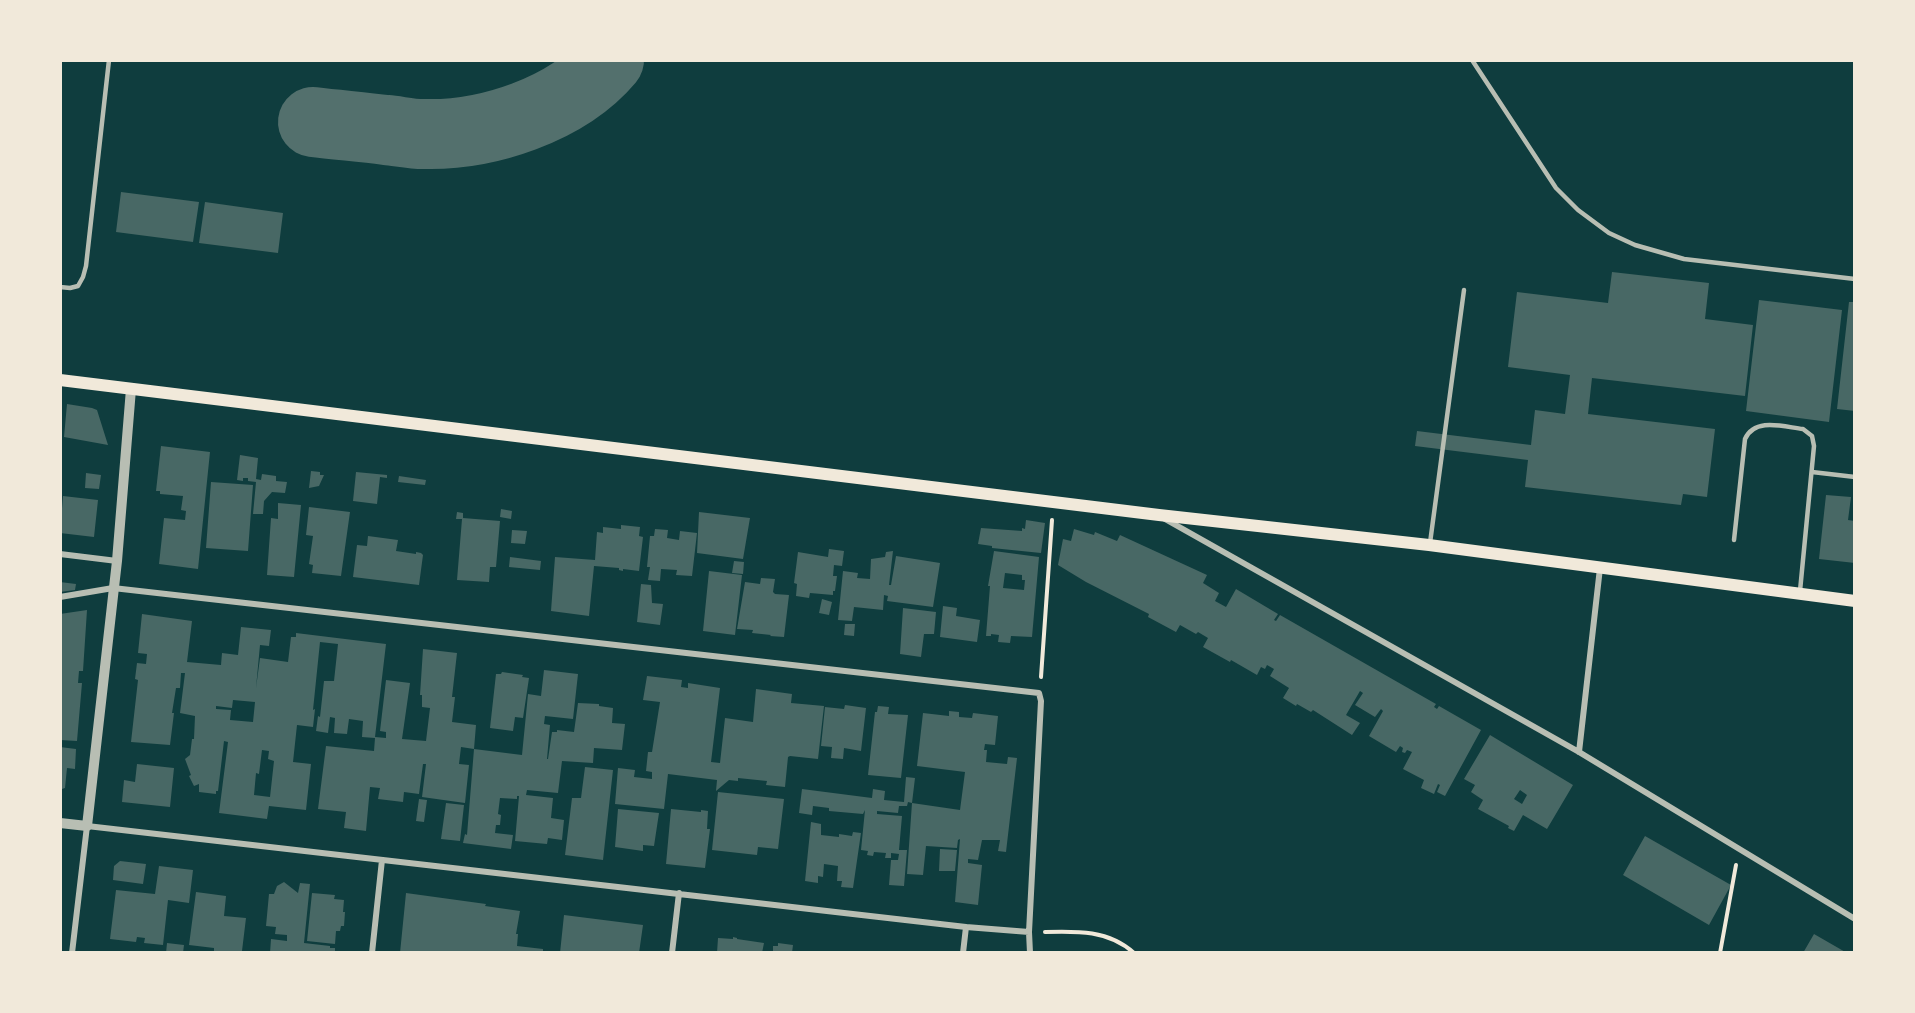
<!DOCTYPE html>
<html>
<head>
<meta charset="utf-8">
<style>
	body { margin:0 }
	#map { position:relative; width:1915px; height:1013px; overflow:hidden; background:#0f3d3e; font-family:"Open Sans",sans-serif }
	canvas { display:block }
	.frame { position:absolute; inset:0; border:62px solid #f1e9da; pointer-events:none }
</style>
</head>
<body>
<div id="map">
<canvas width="1915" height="1013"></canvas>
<div class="frame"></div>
</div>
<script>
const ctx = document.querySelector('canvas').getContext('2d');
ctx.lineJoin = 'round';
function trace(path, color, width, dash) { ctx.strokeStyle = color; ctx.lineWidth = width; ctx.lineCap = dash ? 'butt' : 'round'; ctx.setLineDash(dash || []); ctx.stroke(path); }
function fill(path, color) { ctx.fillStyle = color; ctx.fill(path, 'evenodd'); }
trace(new Path2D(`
	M313 122C338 125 362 127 386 130 398 131 411 134 423 134 486 136 567 110 609 60`), '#53706d', 70);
fill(new Path2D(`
	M121 192 199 202 193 242 116 232Z
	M205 202 283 213 278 253 199 243Z
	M1612 272 1709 283 1705 319 1753 325 1745 396 1592 378 1588 414 1715 429 1707 497 1683 494 1681 505 1525 487 1528 460 1415 446 1417 431 1531 445 1535 410 1565 414 1570 375 1508 367 1517 292 1608 303Z
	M1759 300 1842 310 1829 422 1746 411Z
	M1849 302H1855V411L1837 409Z
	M67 404 92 408 97 410 108 445 64 437Z
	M161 446 210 452 198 569 159 564 164 518 185 520 186 511 181 510 183 496 160 494V491H156Z
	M240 455 258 458 256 479 261 480 262 474 276 476V481L287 482 285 493 272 492 264 501 263 514H253L256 482 248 481V478H243V481L237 480Z
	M311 471 320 472V475H324L319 486 309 488Z
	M356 472 387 475V478L380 477 377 504 353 501Z
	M86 473 101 475 99 489 85 488Z
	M399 476 426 480 425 485 398 482Z
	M211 482 253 485 248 551 206 548Z
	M1826 495 1851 497 1848 520 1855 521V563L1819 559Z
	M63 496 98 500 94 537 60 533Z
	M278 503 301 505 294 577 267 575 271 518 278 519Z
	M309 507 350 512 341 576 312 573 313 565 309 564 313 536 306 535Z
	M501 509 512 511 511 519 500 517Z
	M457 512 463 513V518L500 521 496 567H490L489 582 457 580 462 519H456Z
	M699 512 750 518 743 559 697 553Z
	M1026 520 1045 523 1041 553 992 548V546L978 544 981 528 1022 531V528L1025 529Z
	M621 525 640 527 639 536 643 537 639 571 623 569V571L619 570V568L594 566 589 616 551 611 555 557 595 560 597 532 603 533V527L621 529Z
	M655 529 668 530 667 538 679 540 680 531 697 533 692 576 676 575 677 570 661 569 660 581 648 580 650 567H647L650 536H654Z
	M1074 529 1094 535 1095 532 1117 541 1120 535 1207 575 1203 583 1219 593 1215 601 1226 607 1236 589 1278 614 1274 620 1276 621 1280 615 1436 704 1434 707 1437 709 1439 706 1481 730 1445 796 1437 792 1440 785 1438 784 1434 794 1421 788 1424 780 1403 769 1412 752 1407 750 1405 753 1402 752 1403 748 1400 746 1396 752 1369 736 1383 711 1381 709 1375 717 1355 705 1363 693 1360 691 1346 715 1360 723 1352 735 1313 710 1311 712 1297 704 1296 706 1283 698 1289 688 1270 676 1274 669 1267 665 1265 669 1261 667 1257 675 1231 660 1230 662 1203 647 1208 638 1198 632 1196 634 1180 625 1176 632 1148 617 1149 614 1086 582 1058 565 1063 539 1071 541Z
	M512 530 527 531 525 544 511 543Z
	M368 536 398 540 396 551 416 554V552L421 553 423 555 419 585 353 577 357 545 367 546Z
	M829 549 844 551 842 566 834 565 833 576H837L835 591H833V595L810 593 809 598 796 596 797 584 794 583 798 552 828 557Z
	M893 551 889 585H891L896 556 940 563 933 607 887 601 888 596 884 595 883 610 854 607 852 621 838 620 843 571 858 573 857 578 870 579 871 559 885 557 886 552Z
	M994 551 1039 557 1032 637 1011 636 1010 643 998 642 999 635 991 634V636H986L990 586H988ZM1005 573 1022 575V580H1025L1024 590 1003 588Z
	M510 557 541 561 540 570 509 567Z
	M734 561 744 562 743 574 732 573Z
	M709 571 742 575 735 635 703 631Z
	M761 578 775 579 773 592 775 594 789 595 784 637 770 636 771 635 752 633 753 630 737 629 745 582 760 584Z
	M60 582 76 584 75 590 60 592Z
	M641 584 651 585 652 603 663 604 660 625 637 622Z
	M822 599 832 602 829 615 819 613Z
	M943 606 957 608 956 616 980 620 977 642 940 637Z
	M903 608 936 612 934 634H924L921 657 900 654Z
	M87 610 83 671H79L78 683H82L77 741 60 740V614Z
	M142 614 192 621 187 662 221 665 222 653 238 655 241 627 271 630 269 646 260 645 256 688 260 658 288 662 291 637H296V633L386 644 375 737 386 738V732L380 731 386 680 410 683 402 739 426 741 430 708 422 707V695H420L423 649 457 653 452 697H455L452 722 476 725 474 749 461 747 459 764 469 765 465 803 422 797 426 764H423L419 794 404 792 403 802 378 799 380 788 370 787 366 831 344 828 346 812 318 809 326 746 374 751 375 738 362 737 363 721 349 719 347 734 334 733 335 718 330 717 328 733 316 731 318 716 320 717 324 681H334L338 644 320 642 313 710 315 709 313 727 297 725 293 762 311 764 306 810 269 806 267 819 219 813 228 742 224 741 218 791H216V794L199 792V784L194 786 189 776 191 775 185 759 190 755 192 739H194L195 716 180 713 185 673H181L180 688H176L172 713H174L170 745 131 742 138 680 135 679 137 663 146 664 147 654 138 653ZM233 700 255 702 253 722 230 720 231 710 216 709V706L232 708ZM262 750 269 751 268 759 274 761 270 797 254 795 256 773 259 774Z
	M845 624H855L854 636 844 635Z
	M544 670 578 674 573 719 545 716 544 724 550 725 547 759H548L552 732H557V730L574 732 578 703 599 704V706L613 708 612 723 625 724 622 750 594 748 593 763 562 761 558 793 527 790 526 795 553 798 551 818 564 820 562 840 548 838 547 844 515 841 519 796H517V799L500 798 498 814 501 815 500 825H496L495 833 513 835 511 849 463 843 465 834 467 835 474 749 522 755 528 694 541 696Z
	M502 672 523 675 522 677 529 678 523 718 515 717 513 731 490 728 496 674H501Z
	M647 676 682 680 681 687 688 688V683L720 688 711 762 720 763 725 718 753 722 756 689 792 694 791 703 824 706 818 759 790 756 788 757 785 787 766 785 767 781 738 778V781L729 780 716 791 717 780 668 774 664 809 615 804 618 768 635 770 634 777 652 779V772L646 771 648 752H652L660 702 643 700Z
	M845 705 866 708 861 751 844 748 843 759 831 758 832 747 821 746 825 707 844 709Z
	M878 706 889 707 888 714 908 715 901 778 868 775 875 712H877Z
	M949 711 959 712V717L972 718 973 713 998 716 995 745 985 744 984 750H987L986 762 1007 764 1008 757 1017 758 1006 852 998 851 1000 840H982L978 860 968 859V863L982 865 978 905 955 902 960 839 958 840 957 848 926 846 923 875 907 874 912 803 960 810 965 772 917 766 923 713 949 716Z
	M1490 735 1573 785 1547 829 1523 815 1514 831 1508 828 1509 826 1478 809 1483 800 1471 792 1475 785 1464 779ZM1520 790 1527 795 1522 804 1514 799Z
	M60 747 76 749 75 769 67 768 65 788 62 789H60Z
	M137 764 174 768 170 807 122 802 124 780 135 782Z
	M585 767 613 770 603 860 565 855 572 798H581Z
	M906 777 915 778 912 803 908 802 907 806H899L898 813 877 811V814L902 816 899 850H907L904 886 889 885 891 860H898L899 854 891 853V858H885L886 853 874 852 873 856 867 855 868 851 861 850 865 810 863 814 829 811V808L813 806 812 815 799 813 802 789 872 798 873 789 885 791 884 800 904 802Z
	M718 792 784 799 778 849 758 847 757 855 712 850Z
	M419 799 427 800 424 822 416 821Z
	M446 803 464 805 460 841 441 839Z
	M618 809 659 813 654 846 643 845V851L615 847Z
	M671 809 701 812V810L708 811 707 829H710L705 868 666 864Z
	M811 822 821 824V835L839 837V834L852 836 853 832 861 833 853 888 841 887 842 881H837L838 866 824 864 823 877 818 876V883L805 881Z
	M1645 836 1731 885 1709 925 1623 875Z
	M940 849 957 850 955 871H939Z
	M120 861 146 864 143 884 113 880 114 866Z
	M159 866 193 870 189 903 168 900 163 945 144 943 145 938 137 937 136 942 110 939 116 890 155 894Z
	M284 882 298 893 300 883 310 884 304 943 330 946V948H335V953H270L271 939 287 941V935L275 934 276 927 266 926 269 894H274L277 886Z
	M196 892 226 896 224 916 246 918 242 951 249 952 248 953H214V948L189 945Z
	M312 893 335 895 334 899 344 900 343 912H345L344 926H341L340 931H336L335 944 307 941Z
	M406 893 486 904 485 906 520 911 516 934H518L517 946 543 949V953H400Z
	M564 915 643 925 639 953H560Z
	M1814 934 1847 953H1803Z
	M733 937 737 938V939L764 943 762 953H717L718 938 733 939Z
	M167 943 184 945 183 953H166Z
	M778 943 793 945 792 953H773V946H778Z`), '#486865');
trace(new Path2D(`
	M1041 677 1052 520
	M1045 932C1077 931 1109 930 1134 953
	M1720 953 1736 865`), '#f1e9da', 4);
trace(new Path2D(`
	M1472 60 1556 188 1578 210 1609 233 1635 245 1684 259 1855 279
	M60 287 70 288 78 286 83 277 86 266 109 60
	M1812 472 1855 477
	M1734 540 1745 439C1755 417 1784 427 1803 429L1812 436 1814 446 1800 591
	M1430 543 1464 290`), '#b8beb3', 4.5);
trace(new Path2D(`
	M1165 519 1579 752 1855 919
	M60 554 117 561
	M60 597 113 588 1039 693 1041 701 1029 932 1030 953
	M1579 752 1600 568
	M72 953 87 826 966 927 1029 932
	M372 953 382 860
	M672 953 679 893
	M963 953 966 927`), '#b8beb3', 6);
trace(new Path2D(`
	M60 823 87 826 117 561 131 389`), '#b8beb3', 10);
trace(new Path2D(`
	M60 380 1159 515 1429 545 1855 601`), '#f1e9da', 12);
</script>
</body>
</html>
